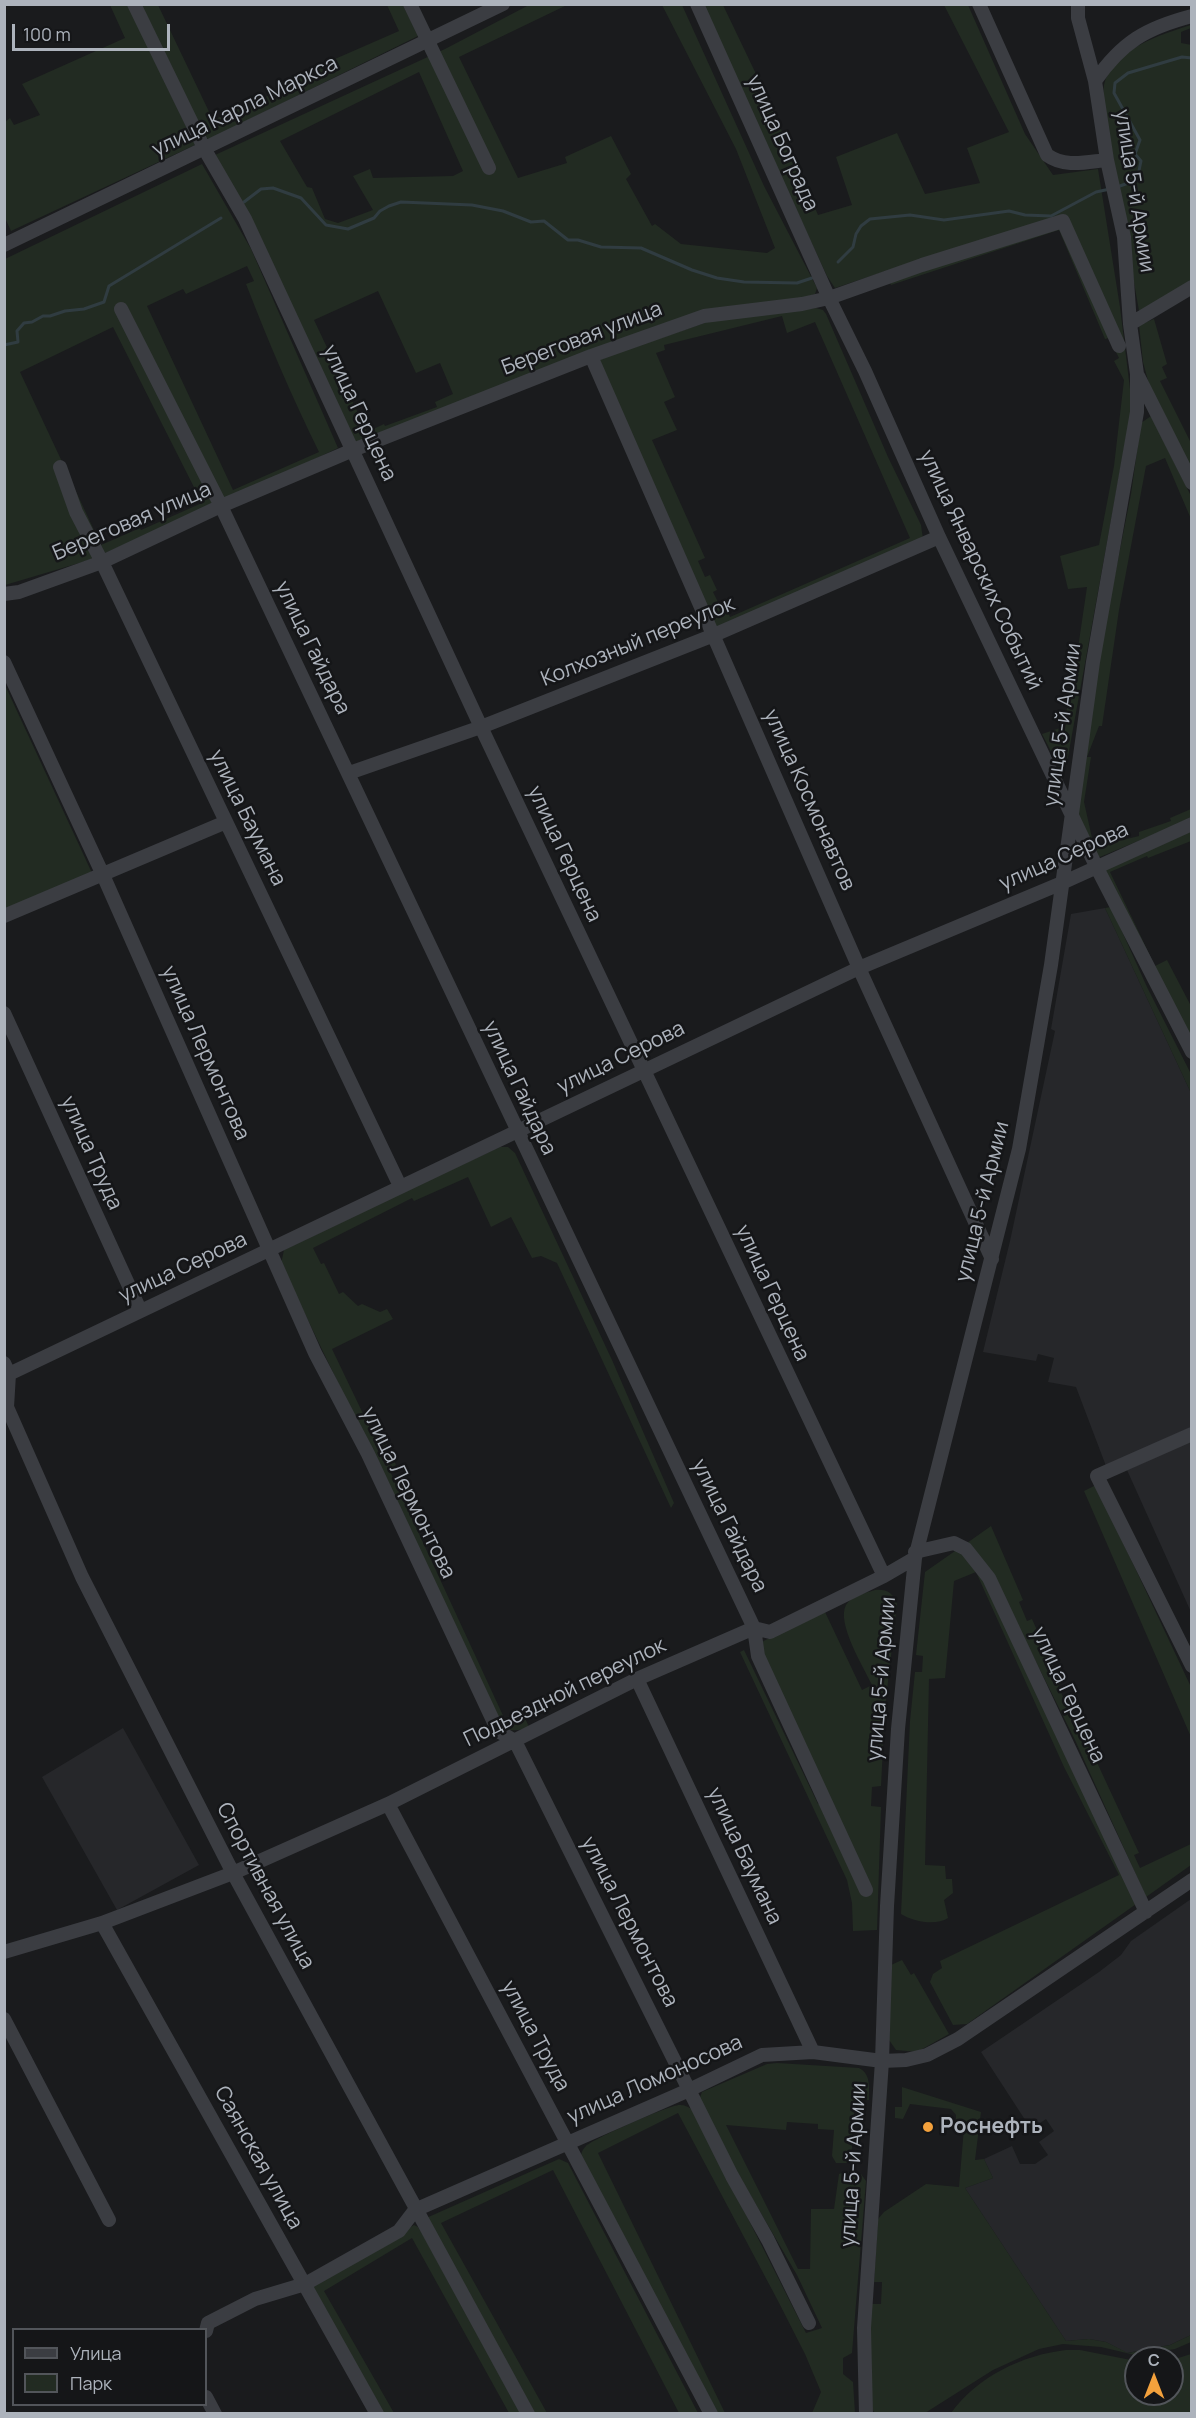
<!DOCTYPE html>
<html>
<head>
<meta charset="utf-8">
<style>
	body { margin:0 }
	#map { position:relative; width:1196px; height:2418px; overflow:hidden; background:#1a1b1d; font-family:Manrope,sans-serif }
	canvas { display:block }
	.frame { position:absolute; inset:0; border:6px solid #adb3bc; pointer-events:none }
	.legend { position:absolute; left:12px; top:2328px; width:195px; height:78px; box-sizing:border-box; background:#151618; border:2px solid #52555a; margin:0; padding:8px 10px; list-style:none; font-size:18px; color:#adb3bc }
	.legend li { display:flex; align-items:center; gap:12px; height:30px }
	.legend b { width:30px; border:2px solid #52555a }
	.north { position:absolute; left:1124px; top:2346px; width:60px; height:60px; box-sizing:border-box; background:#151618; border:2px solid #52555a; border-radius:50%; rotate:0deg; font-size:16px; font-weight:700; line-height:24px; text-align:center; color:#adb3bc }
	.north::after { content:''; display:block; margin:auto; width:21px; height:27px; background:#f3a13c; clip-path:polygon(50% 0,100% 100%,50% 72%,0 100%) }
	.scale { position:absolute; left:12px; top:24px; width:158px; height:27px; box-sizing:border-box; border:3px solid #adb3bc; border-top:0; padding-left:8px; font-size:18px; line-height:21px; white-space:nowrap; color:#adb3bc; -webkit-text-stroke:4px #151618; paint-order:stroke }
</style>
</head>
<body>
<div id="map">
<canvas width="1196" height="2418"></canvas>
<div class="frame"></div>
<ul class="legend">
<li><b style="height:8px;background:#3b3d42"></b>Улица</li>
<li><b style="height:16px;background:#222b22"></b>Парк</li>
</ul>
<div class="north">С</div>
<div class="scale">100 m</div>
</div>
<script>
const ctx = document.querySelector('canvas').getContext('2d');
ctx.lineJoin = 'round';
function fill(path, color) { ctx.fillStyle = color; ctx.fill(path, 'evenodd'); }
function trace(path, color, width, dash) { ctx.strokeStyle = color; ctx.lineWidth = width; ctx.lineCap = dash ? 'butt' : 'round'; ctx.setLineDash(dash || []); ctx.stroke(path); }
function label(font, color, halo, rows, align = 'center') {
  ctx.font = font + ' Manrope,sans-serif'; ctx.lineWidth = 5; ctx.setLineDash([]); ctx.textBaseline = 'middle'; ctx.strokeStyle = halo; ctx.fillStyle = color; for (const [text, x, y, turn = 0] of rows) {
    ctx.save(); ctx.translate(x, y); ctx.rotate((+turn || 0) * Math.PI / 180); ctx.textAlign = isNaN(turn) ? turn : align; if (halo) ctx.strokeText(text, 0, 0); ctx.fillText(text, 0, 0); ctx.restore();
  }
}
fill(new Path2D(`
	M1105 908 1191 1093V1427L1106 1466 1076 1387 1048 1382 1054 1358 1038 1354 1036 1361 983 1352 1010 1241 1055 1031 1051 1029 1071 914Z
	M1191 1441V1612L1127 1470Z
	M123 1728 199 1865 117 1910 42 1777Z
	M1191 1899V2335L1170 2345 1127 2353 1106 2342 1089 2339 1066 2341 965 2188 993 2178 984 2159 1012 2146 1020 2164H1035L1048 2155 1039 2142 1054 2131 1046 2119 1031 2129 981 2052 1099 1972 1121 1955 1131 1941Z`), '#26272a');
fill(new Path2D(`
	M110 5H128L195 145 11 231 5 218V122L10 118 14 125 40 115 22 84 125 38Z
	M141 5H158L213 120 299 82 296 76 399 31 387 5H403L418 36 210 139 206 138Z
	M529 5H567L459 57 518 178 567 163 565 157 611 136 631 174 626 179 652 226 655 224 681 244 767 253 775 248 736 149 662 5H682L764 186 817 288 815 294 803 298 753 304 356 448 215 155 445 49ZM419 72 463 171 453 176 373 178 370 169 353 176 373 210 338 223 325 219 312 188 307 187 280 141ZM378 291 416 373 440 363 453 394 435 402 437 407 385 426 384 424 367 432 314 320Z
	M701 5H723L768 99 818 215 852 205 836 157 897 133 925 194 980 183 967 148 1009 132 944 5H968L1025 134 1053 175 1098 169 1120 307 1130 389V416L1067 762 1060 769 1042 734 1063 727 1074 675 1087 587 1068 589 1060 556 1099 545 1114 466 1124 380 1114 361 1119 358 1109 338 1105 339 1059 230 891 285 886 271 835 288 827 276Z
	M1191 25V28L1181 32V43L1192 45 1191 283 1157 305 1139 311 1103 104C1103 98 1103 91 1104 85 1111 50 1162 34 1191 25Z
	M202 164 251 249 338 448 205 511 86 561 5 585V259ZM247 266 254 281 246 284C268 341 292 397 319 452L233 490 147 306 183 289 186 294ZM113 327 202 503 141 530 140 528 101 545 20 372Z
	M816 308 823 310 826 314 888 457 921 525 923 539 717 632 597 360 722 317ZM782 316 787 333 815 322 910 538 730 617 726 608 722 610 713 592 717 590 710 575 705 577 698 561 705 558 652 440 677 430 664 402 675 397 656 353 665 350 664 345Z
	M1154 319 1167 364 1162 367 1167 378 1160 381 1191 443V470L1149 384 1143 362 1139 325Z
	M1151 416 1191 496V519L1165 458 1146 466 1119 610 1102 726H1099L1087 757H1091L1084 802 1094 847 1139 836V832L1171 821 1170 818 1191 809V819L1095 859 1086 850 1077 808 1105 625 1131 494 1141 423Z
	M4 683 92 873 4 912Z
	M1191 831V841L1148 858 1147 856 1110 872 1155 966 1167 960 1191 1006V1046L1104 875 1105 868Z
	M1111 907 1147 987 1191 1074V1093L1105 908Z
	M500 1147H508L515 1153 612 1360 674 1503 671 1508 557 1263 541 1256 532 1258 511 1217 491 1227 468 1177 414 1201 412 1198 313 1248 321 1264 324 1263 339 1294 343 1292 358 1306 362 1304 380 1312 387 1309 393 1319 332 1349 379 1447 387 1444 396 1465 389 1469 506 1722 523 1714 529 1727C520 1731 514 1731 504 1729L281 1264 284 1250 401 1193Z
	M1096 1485 1191 1687V1737L1084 1491Z
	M991 1526 1023 1600 1019 1602 1027 1621 1032 1619 1061 1684 1058 1686 1065 1701 1068 1700 1139 1853 1134 1855 1140 1868 1191 1844V1865L1146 1897 1075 1740 1027 1644 967 1543Z
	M955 1551 961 1552 983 1571 1139 1902 967 2024 953 2025 930 1982 933 1974 942 1968 940 1961 1119 1875 1064 1767 976 1572 954 1581 945 1678 929 1679 925 1865 945 1866 946 1879H952L953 1893 944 1900 948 1918C936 1926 914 1922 901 1914L910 1721 915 1672H922L923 1656 916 1655 925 1572Z
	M875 1590C887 1589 893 1593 897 1604L885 1708 881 1786 872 1787 871 1806 881 1807 877 1930 853 1931 852 1903 847 1880 740 1652 744 1650 818 1804 830 1798 757 1644 825 1612 862 1690 872 1685C864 1668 836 1623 846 1605 851 1596 865 1593 875 1590Z
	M902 1960 911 1975 914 1973 949 2034 917 2052 896 2050 889 2040 891 1965Z
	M777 2063 859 2068C871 2074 869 2087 869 2100L855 2099 851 2163H836L832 2156 834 2130 818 2129V2124L787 2122 786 2130 726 2125 798 2269H810L811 2209H834L839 2174 844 2172 861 2174 866 2181 852 2353 843 2358V2374L853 2382 855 2413H812L821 2392 805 2354 777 2299 678 2113 598 2153 725 2413H708L580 2159C581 2154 582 2150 586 2146 593 2139 671 2104 680 2105 685 2105 689 2107 693 2110L806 2333 822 2328 797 2275 731 2162 699 2100 702 2092 767 2064Z
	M902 2087 981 2112 975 2160 984 2159 993 2178 965 2188 1066 2341 1089 2339 1106 2342 1128 2353 1170 2345 1191 2335V2342L1175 2349 1135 2355 1101 2347 1063 2344 1039 2349 993 2370 925 2413H875L871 2408 870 2304H881L882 2282H874L878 2219 884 2212 926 2184 959 2187 964 2128 956 2127V2115L951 2109 910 2104 903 2119 895 2118V2107H902Z
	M559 2159 568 2163 698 2413H679L553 2170 441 2223 547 2413H532L424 2219Z
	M414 2225 418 2227 423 2235 521 2413H509L412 2238 324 2291 394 2413H378L308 2288Z
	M1066 2350H1080L1136 2361V2394H1172V2360L1191 2354V2413H951C977 2377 1022 2355 1066 2350Z`), '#222b22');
trace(new Path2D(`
	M1117 187 1137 180 1141 161 1135 154 1140 140 1114 93 1115 83 1128 73 1182 57 1192 58
	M244 202 261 189 273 188 301 198 326 225 348 229 374 218 380 211 389 206 401 202 472 205 503 211 531 222 544 221 568 240H578L601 247 641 248 692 270 717 278 744 282 797 283 812 278
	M838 262 853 247 856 234 861 226 870 219 910 215 944 220 1009 211 1025 215 1051 216 1096 192 1110 189
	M4 345 18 342 17 331 24 323 32 322 43 316H50L65 311 84 309 104 302 109 286 221 218`), '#303c41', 3);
trace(new Path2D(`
	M134 4 205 150 245 219 481 727 884 1576
	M410 4 489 168
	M697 4 829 298 865 371 939 537 1096 866 1192 1052
	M979 4 1047 155C1065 168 1086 162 1107 160
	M1095 81C1122 42 1146 28 1192 16
	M4 245 503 4
	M121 309 221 506 754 1628 758 1656 866 1890
	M1130 324 1192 287
	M591 356 859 968 992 1259
	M1138 376 1192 483
	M60 467 76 512 102 562 400 1186
	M4 594 19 592 102 562 221 506 353 450 591 356 704 316 802 304 829 298 922 265 1063 221 1119 346
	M4 662 103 875 315 1353 368 1454 498 1731 515 1741 732 2176 768 2240 809 2323
	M349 773 481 727 714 635 939 537
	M4 916 226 822
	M4 1013 140 1310
	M4 1363 9 1374 7 1407 82 1577 233 1873 528 2414
	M9 1374 859 968 1062 883 1192 824
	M1192 1434 1097 1476 1192 1666
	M915 1552 954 1543 966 1549 989 1578 1146 1912
	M637 1679 813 2052
	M388 1804 711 2414
	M102 1923 377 2414
	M4 1952 102 1923 233 1873 388 1804 637 1679 754 1628 770 1632 884 1576 915 1558
	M4 2019 109 2220
	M206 2331 208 2323 255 2299 305 2284 399 2231 415 2210 689 2090 762 2055 813 2052 882 2061 906 2060 927 2055 958 2039 1192 1880
	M206 2397 215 2414
	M866 2414 864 2328 882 2061 887 1906 898 1729 915 1558 1019 1149 1051 965 1093 662 1137 412V374L1130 324 1124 237 1107 160 1095 81 1078 18V4`), '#3b3d42', 14);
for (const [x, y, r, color] of [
	[928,2127,6,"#f3a13c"]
]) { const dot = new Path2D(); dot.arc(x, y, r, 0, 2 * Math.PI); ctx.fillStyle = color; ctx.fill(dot); trace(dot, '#151618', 2); }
label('21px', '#adb3bc', '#151618', [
	["улица Карла Маркса",245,107,-26],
	["улица Бограда",782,143,66],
	["улица 5-й Армии",1134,191,81],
	["Береговая улица",582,339,-21],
	["улица Герцена",359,413,65],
	["Береговая улица",132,522,-23],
	["улица Январских Событий",980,570,65],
	["Колхозный переулок",638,642,-22],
	["улица Гайдара",312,648,64],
	["улица 5-й Армии",1063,725,-82],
	["улица Космонавтов",809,800,66],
	["улица Баумана",247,818,64],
	["улица Герцена",564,854,65],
	["улица Серова",1064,857,-24],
	["улица Лермонтова",205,1053,66],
	["улица Серова",621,1058,-26],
	["улица Гайдара",519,1088,65],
	["улица Труда",91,1153,66],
	["улица 5-й Армии",983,1202,-76],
	["улица Серова",183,1268,-25],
	["улица Герцена",772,1293,65],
	["улица Лермонтова",408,1493,64],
	["улица Гайдара",729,1526,64],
	["улица 5-й Армии",882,1679,-85],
	["Подъездной переулок",565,1693,-26],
	["улица Герцена",1068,1695,65],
	["улица Баумана",744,1856,65],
	["Спортивная улица",265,1886,62],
	["улица Лермонтова",629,1922,63],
	["улица Труда",535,2036,62],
	["улица Ломоносова",655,2080,-24],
	["Саянская улица",258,2158,61],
	["улица 5-й Армии",854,2165,-86]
]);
label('bold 21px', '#adb3bc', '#151618', [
	["Роснефть",940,2127]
], 'left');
</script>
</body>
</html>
